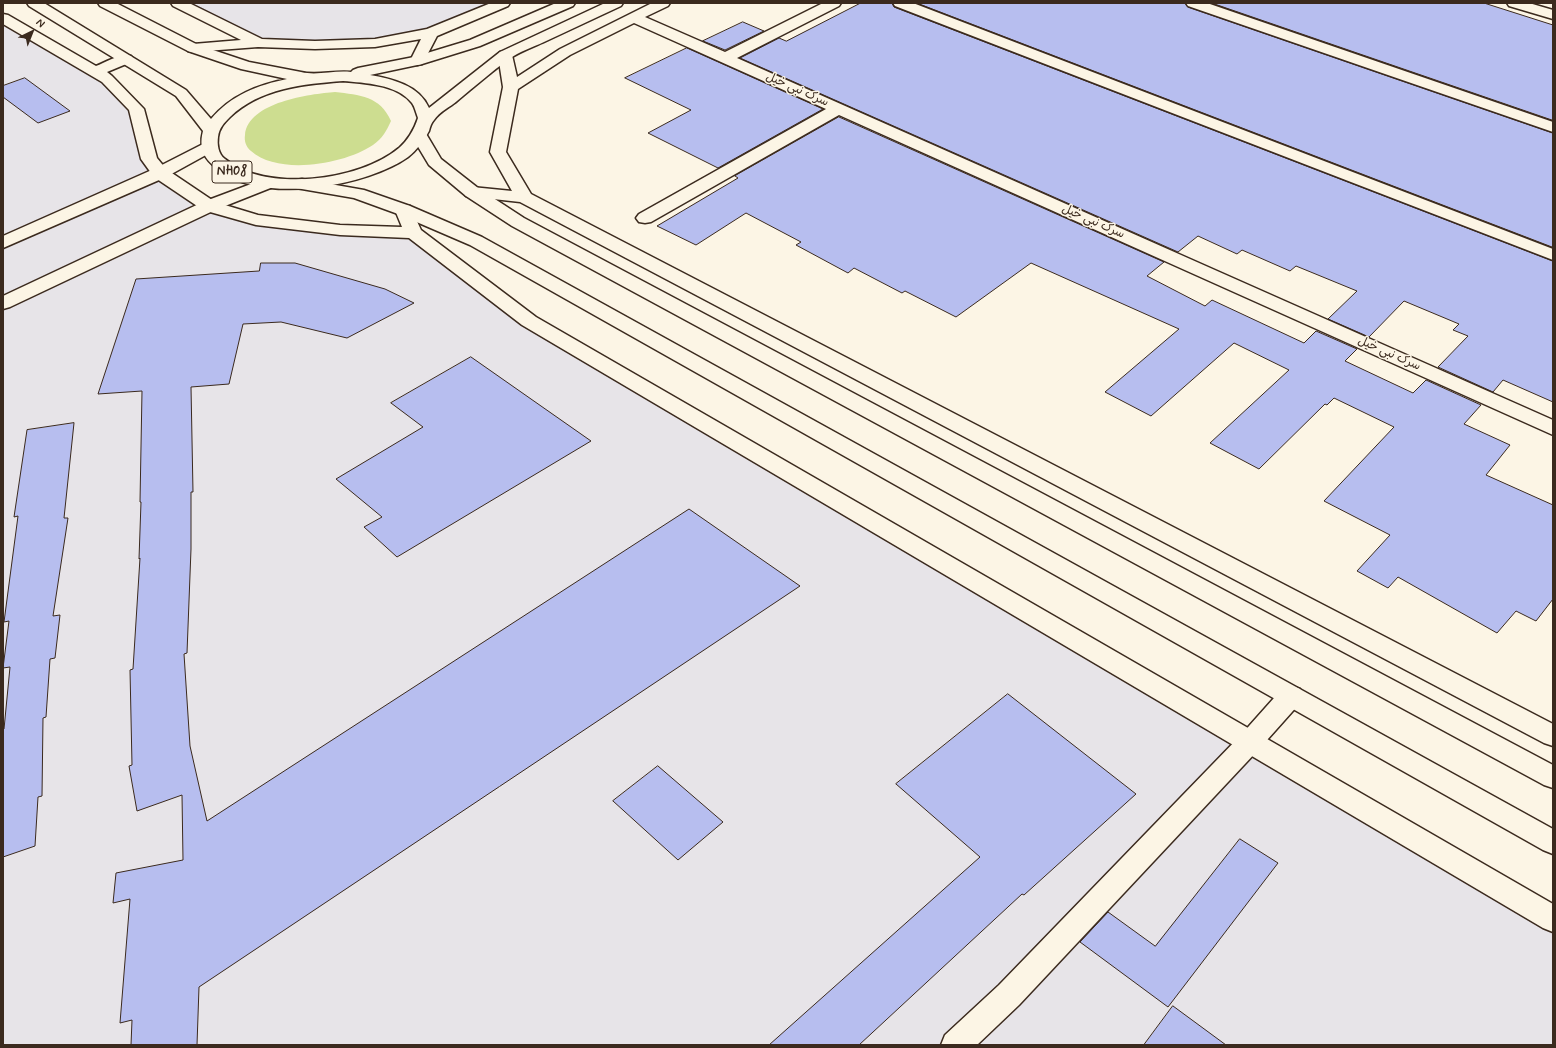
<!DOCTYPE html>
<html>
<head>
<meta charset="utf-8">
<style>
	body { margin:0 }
	#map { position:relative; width:1556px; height:1048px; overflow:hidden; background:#fcf5e5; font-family:Mynerve,sans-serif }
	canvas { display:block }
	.frame { position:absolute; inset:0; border:4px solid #3b2a1e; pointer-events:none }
	.north { position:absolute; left:12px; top:12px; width:40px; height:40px; -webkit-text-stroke:3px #fcf5e5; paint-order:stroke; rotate:43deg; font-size:11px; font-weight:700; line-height:16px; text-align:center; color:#3b2a1e }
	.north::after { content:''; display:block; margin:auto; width:14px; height:18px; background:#3b2a1e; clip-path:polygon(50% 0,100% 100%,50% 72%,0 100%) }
</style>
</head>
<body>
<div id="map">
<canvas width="1556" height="1048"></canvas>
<div class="frame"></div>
<div class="north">N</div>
</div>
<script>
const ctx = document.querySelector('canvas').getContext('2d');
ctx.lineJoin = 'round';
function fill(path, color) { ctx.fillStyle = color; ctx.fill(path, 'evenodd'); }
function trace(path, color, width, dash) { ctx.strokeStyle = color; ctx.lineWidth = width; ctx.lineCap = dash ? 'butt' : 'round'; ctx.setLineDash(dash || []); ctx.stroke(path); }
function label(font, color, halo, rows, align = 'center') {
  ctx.font = font + ' Mynerve,"Playpen Sans Arabic",sans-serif'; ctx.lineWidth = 3; ctx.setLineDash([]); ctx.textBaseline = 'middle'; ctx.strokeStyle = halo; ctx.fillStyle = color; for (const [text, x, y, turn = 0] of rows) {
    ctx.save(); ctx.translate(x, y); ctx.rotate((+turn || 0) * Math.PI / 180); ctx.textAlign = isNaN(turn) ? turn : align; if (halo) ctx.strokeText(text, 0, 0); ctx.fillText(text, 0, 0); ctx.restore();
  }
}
fill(new Path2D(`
	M178 3H503L431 33 375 43H259Z
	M3 18 107 79 136 109 149 159 209 206 256 220 413 233 529 321 1553 919V1045H3Z`), '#e7e4e8');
fill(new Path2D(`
	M335 92C360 95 380 96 391 121 387 130 382 139 373 145 345 164 279 176 251 151 246 147 244 141 245 135 248 102 310 94 335 92Z`), '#cddd90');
const building = new Path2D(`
	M861 3H892L894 7 1553 261V402L1503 380 1493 392 1438 367 1468 336 1453 330 1459 324 1404 301 1369 337 1328 319 1357 291 1296 266 1290 271 1242 250 1237 254 1198 236 1178 252 740 58 779 38 786 41Z
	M917 3H1185L1188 7 1553 133V247Z
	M1212 3H1484L1553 25V120Z
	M743 22 764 31 725 50 703 41Z
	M687 48 823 109 718 168 648 133 691 110 625 78Z
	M25 78 70 111 38 123 3 97V86Z
	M839 117 1164 262 1147 276 1205 306 1212 300 1304 343 1316 331 1357 349 1345 361 1413 393 1426 380 1481 405 1464 424 1510 445 1486 475 1553 505V599L1536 621 1516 611 1497 633 1398 577 1388 588 1357 571 1390 535 1324 501 1394 427 1334 398 1327 405 1325 404 1259 469 1210 443 1289 370 1234 343 1151 416 1105 392 1179 329 1031 263 956 317 905 291 902 293 854 268 848 273 796 245 801 242 746 213 696 245 657 226 738 178 735 176Z
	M261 263H295L385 289 414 303 347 338 281 322 243 324 229 384 191 387 193 492H191V549L187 653 184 654 190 746 207 821 689 509 800 586 199 987 197 1045H131L132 1020 120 1023 130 899 113 903 116 873 183 860 182 795 137 811 129 766 132 765 130 670 133 669 140 558 139 559 141 502H140L142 391 98 394 136 279 259 271Z
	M471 357 591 441 397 557 364 527 382 517 336 479 423 427 391 403Z
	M74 423 64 518H68L53 616 60 615 55 658 50 659 46 717 43 718 42 796 38 797 35 846 3 857V730L4 729 10 667 3 668 9 621 4 622 18 516 14 517 27 430Z
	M1008 694 1136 794 1024 895 1022 894 859 1045H769L980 857 896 784Z
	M658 766 723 822 678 860 613 801Z
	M1240 839 1278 863 1168 1007 1080 942 1108 912 1155 946Z
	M1173 1006 1226 1045H1144Z`);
fill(building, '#b7beef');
trace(building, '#3b2a1e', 1);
const minor = new Path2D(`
	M171 3H189L262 39 315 41 375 39 427 29 491 3H510L508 6 437 36 424 61 422 64 417 65 412 64 410 61 421 39 375 47 315 49 258 47 193 52 188 51 186 48 188 45 193 44 241 40 173 6Z
	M652 3H670L668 6 645 17 725 52 823 3H841L839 6 737 58 1553 420V435L839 115 651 222 645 223 639 222 636 218 639 214 826 109 634 23 570 55 518 89 506 152 531 194 1553 724V746L1544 743 520 202 466 196 464 192 466 188 472 187 512 191 490 152 503 87 498 55 500 52 505 51 510 52 512 55 517 77 560 49Z
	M893 3H913L1553 249V260L895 6Z
	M1186 3H1207L1553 122V132L1188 6Z
	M1507 3H1529L1553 10V19L1509 6Z
	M3 14 8 15 96 66C106 62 120 53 131 56L133 59 131 62 107 72 112 76 144 109 157 158 166 169 215 202 258 215 340 225 402 227 395 210 398 206 404 205 410 206 421 230 536 317 1553 904V932L1543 928 522 325 409 238 340 235 256 225 203 210 154 177 141 159 129 110 102 82 3 24Z`);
const tertiary = new Path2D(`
	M209 142 215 144 217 147 215 150 166 177 3 248V236L154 169 203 144Z
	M267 178 273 179 275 183 273 187 215 210 10 307 3 309V296L203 202Z
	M1291 686 1300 689 1303 696 1300 703 1259 749 1019 1005 977 1045H941L945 1035 999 985 1241 735 1282 689Z`);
const secondary = new Path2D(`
	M419 130 425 132 441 159 478 188 524 218 1553 765V788L1544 785 512 226 466 196 429 165 411 135 413 132Z
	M302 179 364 190 410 206 482 237 1553 829V854L1543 850 470 245 398 214 354 198 296 188 294 184 296 180Z`);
const trunk = new Path2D(`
	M27 3H44L186 90 211 119C231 95 258 85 287 79L241 69 188 51 100 6 98 3H116L198 45 249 62 301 72C317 76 334 70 351 72L353 70 358 68 414 57 470 40 556 3H575L573 6 480 46 422 64 370 75C392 79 419 85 429 108L500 52 605 3H623L621 6C595 18 570 30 544 42 533 47 519 52 509 59 491 72 474 87 457 101 450 107 439 112 434 120 431 123 430 127 429 131 424 140 417 150 408 157 367 186 271 202 226 175 209 164 197 153 203 131L176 96 29 6ZM343 81C365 83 397 84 412 103 415 107 416 113 418 118 414 130 408 140 399 148 360 181 265 193 225 159 218 154 217 144 218 137 219 128 224 123 230 117 260 88 304 84 343 81Z`);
trace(minor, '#3b2a1e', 3);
trace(tertiary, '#3b2a1e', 3);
trace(secondary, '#3b2a1e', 3);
trace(trunk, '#3b2a1e', 3);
fill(minor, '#fcf5e5');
fill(tertiary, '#fcf5e5');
fill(secondary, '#fcf5e5');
fill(trunk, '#fcf5e5');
label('12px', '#3b2a1e', '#fcf5e5', [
	["سرک نبی خیل",797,90,24],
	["سرک نبی خیل",1093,222,24],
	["سرک نبی خیل",1389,354,24]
]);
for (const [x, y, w] of [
	[232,172,40]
]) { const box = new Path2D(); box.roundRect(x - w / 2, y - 11, w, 22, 3); ctx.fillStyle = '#fcf5e5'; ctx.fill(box); trace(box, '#3b2a1e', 1); }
label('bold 13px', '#3b2a1e', null, [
	["NH08",232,172]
]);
</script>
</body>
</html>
